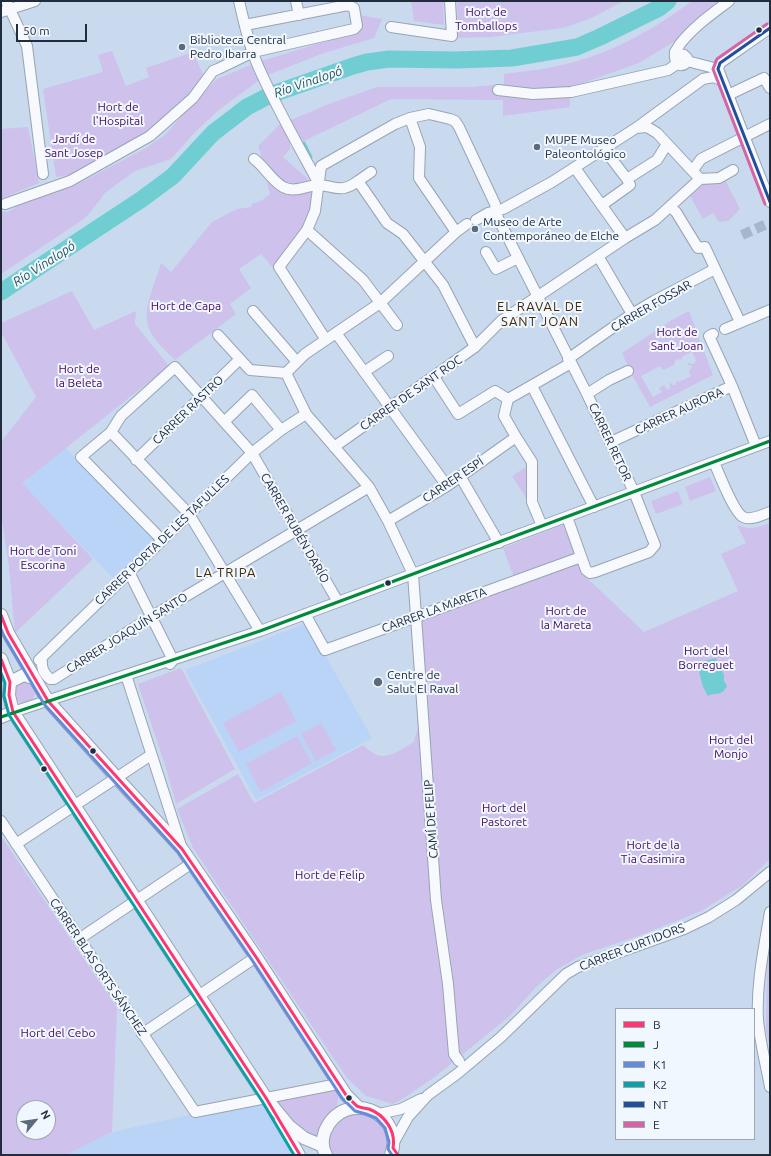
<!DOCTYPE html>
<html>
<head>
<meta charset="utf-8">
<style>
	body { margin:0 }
	#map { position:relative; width:771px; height:1156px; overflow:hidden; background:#c9daef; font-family:Ubuntu,sans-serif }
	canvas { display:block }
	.frame { position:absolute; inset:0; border:2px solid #212d3c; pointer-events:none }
	.legend { position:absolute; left:615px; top:1008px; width:140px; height:132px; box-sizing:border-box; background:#f1f7ff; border:1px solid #9ea6b1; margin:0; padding:5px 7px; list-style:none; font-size:12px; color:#212d3c }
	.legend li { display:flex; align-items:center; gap:8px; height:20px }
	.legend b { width:20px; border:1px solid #9ea6b1 }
	.north { position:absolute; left:16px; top:1100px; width:40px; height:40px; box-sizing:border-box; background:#f1f7ff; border:1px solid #9ea6b1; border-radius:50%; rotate:61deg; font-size:11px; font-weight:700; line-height:16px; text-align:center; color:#212d3c }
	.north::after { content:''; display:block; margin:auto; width:14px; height:18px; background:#5c6a7b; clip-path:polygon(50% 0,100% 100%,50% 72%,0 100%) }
	.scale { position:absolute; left:16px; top:24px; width:71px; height:18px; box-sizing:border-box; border:2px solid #212d3c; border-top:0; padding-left:5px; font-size:12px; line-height:14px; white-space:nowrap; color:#212d3c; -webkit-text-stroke:3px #f1f7ff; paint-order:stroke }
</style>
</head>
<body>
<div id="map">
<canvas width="771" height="1156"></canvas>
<div class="frame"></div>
<ul class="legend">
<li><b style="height:5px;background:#fe3770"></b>B</li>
<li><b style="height:5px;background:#008939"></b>J</li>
<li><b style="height:5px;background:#668bdb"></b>K1</li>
<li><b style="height:5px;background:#0fa0a6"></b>K2</li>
<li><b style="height:5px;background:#214f9a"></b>NT</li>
<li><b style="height:5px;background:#d663a6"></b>E</li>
</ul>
<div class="north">N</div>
<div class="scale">50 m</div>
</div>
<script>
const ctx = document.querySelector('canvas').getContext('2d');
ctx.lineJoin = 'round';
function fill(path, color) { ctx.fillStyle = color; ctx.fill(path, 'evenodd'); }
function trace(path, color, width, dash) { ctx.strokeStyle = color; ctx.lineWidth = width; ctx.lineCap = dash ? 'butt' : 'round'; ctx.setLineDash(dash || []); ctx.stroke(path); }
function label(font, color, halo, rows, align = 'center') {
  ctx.font = font + ' Ubuntu,sans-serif'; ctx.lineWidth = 4; ctx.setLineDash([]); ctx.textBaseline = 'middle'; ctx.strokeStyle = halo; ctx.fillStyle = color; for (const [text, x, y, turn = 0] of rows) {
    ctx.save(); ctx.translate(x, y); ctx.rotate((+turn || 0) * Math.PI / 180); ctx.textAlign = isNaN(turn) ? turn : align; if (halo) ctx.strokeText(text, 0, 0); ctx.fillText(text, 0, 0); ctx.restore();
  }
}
fill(new Path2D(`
	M66 448 155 539 115 580 22 484 53 454Z
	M307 623 372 738 256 800 185 670Z
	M264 1102 293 1155H66L112 1132 189 1115Z`), '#b9d4f6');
fill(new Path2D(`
	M411 1H443L444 25 414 21Z
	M457 1H624L589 19 563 28 490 37 458 38Z
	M692 1H725L675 41 639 63 569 88 570 107 503 116V100L391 99 304 141 290 139V149L283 157 309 180 294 185 282 182 263 161 258 146 279 125 329 104 377 87H473L504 84V74C526 71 549 69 570 63 614 52 656 28 692 1Z
	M359 15 382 19 374 38 324 53 265 76 220 109 195 132 171 159 135 171 121 181 105 193 89 214 78 223 1 274V212H8L30 198 76 185 146 148 165 135 186 111 217 79 261 61 357 32Z
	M112 51 126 86 149 77 146 68 193 52 203 74C192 107 124 147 93 164 86 167 78 173 71 175 66 176 60 176 56 177L43 89 103 72 98 55Z
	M28 127 39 183 3 198 1 196V129Z
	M256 168 273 185 290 194 315 188 305 229 274 269 261 254 239 269 251 288 230 304 236 314 175 360C165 350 148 336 147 320 145 304 156 280 161 263L171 272 212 222 237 209 252 207 251 204 261 201 270 194 266 179Z
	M724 178 740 209 728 221 719 222 713 213 703 219 690 196 709 180Z
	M72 291 94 330 136 311 135 324 169 366 22 483 93 559 15 633 9 567 1 514V442L36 397 1 332V323Z
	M689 311 713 375 650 407 631 373 622 353 672 320ZM692 352 696 360 695 363 693 364 688 363 687 365 692 366 689 372 691 376 679 382 677 381 675 385H673L670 382V388L667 390 664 385 659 388 662 392 653 397 641 376 660 366 663 370 674 365 675 361 678 359 681 360 683 356Z
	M529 465 530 504 512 476Z
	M710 477 716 491 690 501 685 487Z
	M678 491 683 504 656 514 651 501Z
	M770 523V859L743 885 701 911 644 934 582 955 556 970 536 987 511 1015 436 1076 404 1098 393 1104 366 1096 347 1078 193 848 177 809 238 774 254 803 363 745C383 765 393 754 414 742 416 730 420 723 429 714L420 619 516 583 503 548 565 524 580 566 586 577 644 632 738 591 721 554 746 543 737 525C750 530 757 528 770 523Z
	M181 668 235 769 176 804 166 768 138 684Z
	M13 692a11 11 0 1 1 22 0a11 11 0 1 1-22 0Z
	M281 692 296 721 239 752 223 723Z
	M321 723 336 750 316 761 301 734Z
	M297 736 312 763 261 792 246 764Z
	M1 836 117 1008 112 1132 66 1155H1ZM24 1108H48V1132H24Z
	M770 950V1049L766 1030 767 962Z
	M336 1088 338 1098 337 1109C327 1117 321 1125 317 1137 304 1137 282 1111 276 1099Z
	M364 1113C382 1118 393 1137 383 1155H331C323 1138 334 1121 351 1114 355 1113 360 1113 364 1113Z`), '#cec1eb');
fill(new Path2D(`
	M716 658 724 675V681L727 686C720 698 717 691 708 696L703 687 697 664 703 661Z`), '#70ced2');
trace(new Path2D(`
	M304 143 311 157`), '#70ced2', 3);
trace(new Path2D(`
	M1 292 142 199 173 176 213 133 247 107 270 95 353 66 367 62 389 59 456 60 512 58 577 47 600 37 659 8 668 1`), '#70ced2', 17);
trace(new Path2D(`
	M742 235 769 223`), '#a7b7cb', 10, [10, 5]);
const minor = new Path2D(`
	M6 1 27 46 43 174
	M239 1C244 23 249 45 258 66 276 107 298 145 319 184
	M296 1 299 15
	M1 12 35 1
	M391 27 452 36 450 1
	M676 57 679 54 684 55 687 58 686 63C678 70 674 60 675 52 676 50 679 46 680 44 693 27 712 14 729 1
	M687 61 718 69
	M718 69 770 202
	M718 69 720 63 770 28
	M498 90 533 94 571 92 668 70 677 64
	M728 95 764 78 770 88
	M410 118 420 147 419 178 456 232
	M636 128 703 79 713 77 721 80
	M254 159C265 167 271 180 283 187 294 193 306 186 317 185 326 184 335 190 344 188 349 187 354 184 358 181L387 223 403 234 443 285 475 347
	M575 168 625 238
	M693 170 701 159 770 124
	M627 179 657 160 667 144
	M358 181 371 172
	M5 204 70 181 150 136 193 98 213 71 218 69 253 52 354 29 357 26 354 8 348 5 245 25
	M602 205 630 185 627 179 604 149
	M670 207 676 212 698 248 705 247 740 322
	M476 220 488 213 503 209 552 182 636 128 647 127 657 133 700 179
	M307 230 363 280 397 325
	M486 252 496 269 518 258
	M598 256 632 314
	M253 311 297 362
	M725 329 770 310
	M336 333 447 486
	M713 334 709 336 732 386 756 446
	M218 335 250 370 286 373
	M326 340 279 267 307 230 315 211 321 166 395 124 410 118 429 114 450 119 455 121 459 127 495 204 498 218 587 394 634 492 655 545 649 552 595 572 590 573 586 570 567 517
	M568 359 632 314 654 301 715 269
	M364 372 388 356
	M286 373 306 414 369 487 388 521 413 574 436 900 448 984 454 1054 459 1061
	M286 373 305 354 380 303 456 232 467 224
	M434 377 458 414 495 391 508 399
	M532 386 594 507
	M587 394 609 380 628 371
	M224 422 252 395 281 430
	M111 432 189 514 260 631
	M611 442 732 386
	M334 447 475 347 501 321 625 238 655 220 700 179 719 178 733 170
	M136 460 240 359
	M714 462C719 474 734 512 743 517 751 521 762 515 770 512
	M460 476 499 543
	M388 521 447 486 516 437
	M542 526 532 502V462L516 437 504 416 508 399 571 363
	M162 540 81 457 111 432 121 416 175 367 252 453 338 602
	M129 572 173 660 170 664
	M305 614 325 650 581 557
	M42 657C41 667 43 673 50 679H54L151 617 369 487
	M39 660 252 453 281 430 306 414
	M126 675 182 849
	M13 712 260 631 770 441
	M1 821 195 1112 338 1084
	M16 844 151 755
	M770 912C764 948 756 984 758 1020 760 1042 766 1065 770 1087
	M79 939 192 863
	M142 1034 256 957
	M379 1114 401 1109 421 1099
	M280 1120 300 1155
	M394 1142 408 1117 428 1095 457 1074 501 1037 566 974 578 967 684 929 709 917 736 900 770 872`);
const major = new Path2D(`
	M1 615 8 633 48 701 117 778 182 849 256 957 346 1095 358 1107
	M1 659 10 682 9 695 13 712 266 1098 289 1126 304 1138 323 1146
	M10 682 24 675 33 678
	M1 717 13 712
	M326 1155C322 1148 322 1139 325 1131 344 1087 406 1112 391 1155`);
trace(minor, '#96a4b4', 12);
trace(major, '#96a4b4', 14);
trace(minor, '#f7f9fd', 10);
trace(major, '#f7f9fd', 12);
trace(new Path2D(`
	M1 615 8 633 48 701 182 849 256 957 346 1095C350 1099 353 1103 357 1106 360 1108 365 1108 369 1109 385 1115 396 1131 393 1148L398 1155
	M1 659 10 682 9 695 13 712 266 1098 300 1155`), '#fe3770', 3);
trace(new Path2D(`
	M1 717 260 631 770 441`), '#008939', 3);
trace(new Path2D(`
	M1 629 4 636 44 704 178 852 252 960 342 1098 355 1111 366 1114 376 1118 385 1128 389 1142 388 1149 392 1155`), '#668bdb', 3);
trace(new Path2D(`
	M1 673 5 683 4 696 9 715 262 1101 294 1155`), '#0fa0a6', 3);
trace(new Path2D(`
	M718 69 770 202
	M718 69 720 63 770 28`), '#214f9a', 3);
trace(new Path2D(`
	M765 204 713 69 717 59 767 24`), '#d663a6', 3);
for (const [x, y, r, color] of [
	[759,30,3.5,"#212d3c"],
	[182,47,4,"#5c6a7b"],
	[537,147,4,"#5c6a7b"],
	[475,229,4,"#5c6a7b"],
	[388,583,3.5,"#212d3c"],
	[378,682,5,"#5c6a7b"],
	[93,751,3.5,"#212d3c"],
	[44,769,3.5,"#212d3c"],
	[349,1098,3.5,"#212d3c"]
]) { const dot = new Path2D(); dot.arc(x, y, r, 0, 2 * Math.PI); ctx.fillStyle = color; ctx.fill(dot); trace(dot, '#f1f7ff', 1.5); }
label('12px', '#46085e', '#f1f7ff', [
	["Hort de",486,12],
	["Tomballops",486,26],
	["Hort de",118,107],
	["l'Hospital",118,121],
	["Jardí de",74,139],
	["Sant Josep",74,153],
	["Hort de Capa",186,306],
	["Hort de",677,332],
	["Sant Joan",677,346],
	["Hort de",79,369],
	["la Beleta",79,383],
	["Hort de Toni",43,551],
	["Escorina",43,565],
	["Hort de",566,611],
	["la Mareta",566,625],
	["Hort del",706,651],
	["Borreguet",706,665],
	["Hort del",731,740],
	["Monjo",731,754],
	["Hort del",504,808],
	["Pastoret",504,822],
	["Hort de la",653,845],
	["Tia Casimira",653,859],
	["Hort de Felip",330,875],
	["Hort del Cebo",58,1033]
]);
label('12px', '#212d3c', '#f1f7ff', [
	["Biblioteca Central",190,40],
	["Pedro Ibarra",190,54],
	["MUPE Museo",545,140],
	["Paleontológico",545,154],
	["Museo de Arte",483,222],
	["Contemporáneo de Elche",483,236],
	["Centre de",387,675],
	["Salut El Raval",387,689]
], 'left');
label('12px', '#212d3c', '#f1f7ff', [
	["CARRER FOSSAR",651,306,-30],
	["CARRER DE SANT ROC",411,393,-35],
	["CARRER RASTRO",188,410,-44],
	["CARRER AURORA",679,411,-25],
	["CARRER RETOR",610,442,65],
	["CARRER ESPÍ",453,480,-34],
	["CARRER RUBÉN DARÍO",295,528,60],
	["CARRER PORTA DE LES TAFULLES",162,540,-44],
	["CARRER LA MARETA",434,610,-20],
	["CARRER JOAQUÍN SANTO",127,633,-32],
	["CAMÍ DE FELIP",431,819,-94],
	["CARRER CURTIDORS",632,947,-21],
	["CARRER BLAS ORTS SÁNCHEZ",98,967,56]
]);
label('italic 13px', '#235857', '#f1f7ff', [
	["Río Vinalopó",308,82,-19],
	["Río Vinalopó",44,264,-33]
]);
ctx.letterSpacing = '1px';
label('13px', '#432c08', '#f1f7ff', [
	["EL RAVAL DE",540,307],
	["SANT JOAN",540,322],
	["LA TRIPA",226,573]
]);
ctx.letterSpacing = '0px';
</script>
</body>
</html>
